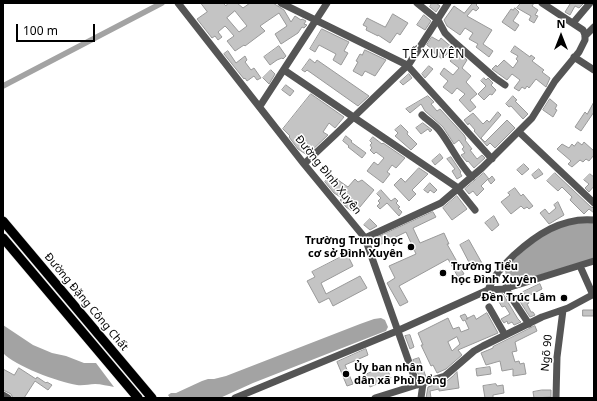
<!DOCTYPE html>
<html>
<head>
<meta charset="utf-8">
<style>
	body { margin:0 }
	#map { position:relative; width:597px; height:401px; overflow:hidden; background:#fff; font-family:"Noto Sans",sans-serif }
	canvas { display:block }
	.frame { position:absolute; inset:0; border:4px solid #000; pointer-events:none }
	.north { position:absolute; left:541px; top:16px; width:40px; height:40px; -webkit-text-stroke:3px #fff; paint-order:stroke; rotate:0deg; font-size:11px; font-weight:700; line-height:16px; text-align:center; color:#000 }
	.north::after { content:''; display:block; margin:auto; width:14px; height:18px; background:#000; clip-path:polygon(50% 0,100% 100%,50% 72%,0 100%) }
	.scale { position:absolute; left:16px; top:24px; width:79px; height:18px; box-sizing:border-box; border:2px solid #000; border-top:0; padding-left:5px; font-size:12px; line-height:14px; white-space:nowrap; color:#000; -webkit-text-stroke:3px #fff; paint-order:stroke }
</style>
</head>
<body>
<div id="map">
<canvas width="597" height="401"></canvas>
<div class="frame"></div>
<div class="north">N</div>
<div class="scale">100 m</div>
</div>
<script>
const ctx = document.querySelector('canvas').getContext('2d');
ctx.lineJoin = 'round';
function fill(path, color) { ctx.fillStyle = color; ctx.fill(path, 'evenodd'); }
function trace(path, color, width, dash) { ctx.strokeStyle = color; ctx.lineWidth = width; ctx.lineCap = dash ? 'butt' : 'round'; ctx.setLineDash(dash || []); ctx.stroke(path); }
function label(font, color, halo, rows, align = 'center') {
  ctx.font = font + ' "Noto Sans",sans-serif'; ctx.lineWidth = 3; ctx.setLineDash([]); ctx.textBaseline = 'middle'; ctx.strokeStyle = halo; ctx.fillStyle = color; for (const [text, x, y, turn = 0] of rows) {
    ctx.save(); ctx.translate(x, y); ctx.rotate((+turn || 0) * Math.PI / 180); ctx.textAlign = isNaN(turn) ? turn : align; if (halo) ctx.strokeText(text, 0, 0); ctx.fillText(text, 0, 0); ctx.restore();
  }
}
fill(new Path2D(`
	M594 222V259L515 282 510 281 506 276 505 270 507 266 529 246 547 233 569 223Z
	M381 318 385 320 388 327 386 331 383 332 253 383 220 398H170L168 395 171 393H176L202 381 208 379H214L226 376 360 324 374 319Z
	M3 325 33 345 52 353 66 356 84 363H96L114 387C108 386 101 384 95 384 89 384 83 386 77 385 58 382 15 366 3 353Z`), '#a3a3a3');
trace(new Path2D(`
	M3 86 162 3`), '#a3a3a3', 5.5);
const building = new Path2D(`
	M201 3H223L226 6 228 3H237L243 8 250 3H273L284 10 291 22 295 16 301 20 302 19 306 21 304 24 307 25 304 28 302 27 298 33 281 44 275 34 287 26 279 13 260 26 265 31 245 46 244 45 235 51 227 41 234 36 228 29 225 26 218 32 222 37 218 40 215 36 212 38 197 19 207 12ZM235 11 247 26 239 32 227 18Z
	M432 3H436L440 6 436 12 430 7Z
	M473 3H478L476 5 479 8 476 11 473 9 467 16 492 30 483 44 493 51 489 57 476 47 478 44 469 39 473 33 465 28 460 35 447 26 444 20 454 6 464 13Z
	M521 3H534L532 6 538 10 535 15 538 16 534 23 529 20 531 16 517 8Z
	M568 3H582L583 4 579 8 575 6 570 15 565 12 570 4Z
	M515 8 519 12 513 21 519 25 515 31 502 22 511 9 513 10Z
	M393 14 408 23 400 35 397 33 390 43 378 35V36L366 30 367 27 363 25 367 18 385 27Z
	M424 15 431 21 425 30 417 25Z
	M322 29 349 42 344 51 348 53 341 65 333 60 336 54 319 45 315 52 310 49Z
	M432 37 439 41 441 38 467 60 462 68 471 76 466 82 477 94 470 100 476 107 470 112 459 100 465 94 457 88 452 94 443 87 448 81 440 74 444 68 453 75 459 68 450 61 455 55 450 51 442 59 432 51 433 50 427 45Z
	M279 46 286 56 283 59 282 58 277 60 270 65 264 57Z
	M515 46 530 57 531 55 535 58 532 61 544 70 542 72 550 78 546 87 536 79 529 88 527 86 525 89 522 87 519 91 514 88 520 80 512 74 507 80 492 69 496 65 497 67 504 60 513 68 518 61 516 59 518 56 511 52Z
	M365 50 386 60 375 76 365 71 362 76 353 71 358 62 356 61 360 54 362 55Z
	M228 51 236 63 245 56 247 60 245 62 251 70 254 68 261 78 257 80 254 76 247 81 245 78 244 79 224 54Z
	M310 59 315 63 317 60 369 96 358 106 307 70 305 72 302 70Z
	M429 66 433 69 425 78 422 74Z
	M271 70 275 74 269 84 263 78Z
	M409 74 412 78 403 85 400 82Z
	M484 78 486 80 488 78 493 83 491 85 496 90 492 95 490 94 484 100 478 94 486 86 481 81Z
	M286 85 294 91 290 96 282 90Z
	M311 94 344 117 335 128 329 123 323 132 328 135 307 155 298 149 289 137 290 136 283 129Z
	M428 96 434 102 431 104 437 111 440 109 464 135 466 139 465 140 472 149 470 150 477 159 482 155 485 158 474 168 468 161 467 162 461 155 465 153 462 149 464 147 459 140 454 144 443 127 425 111 421 104 410 113 406 109Z
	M513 96 517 100 515 101 528 114 523 119 511 106 509 107 506 104Z
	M550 99 557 105 555 109 557 110 553 117 543 110Z
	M594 102V112L581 131 575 127 585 112 587 114Z
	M498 112 501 115 481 138 485 142 507 120 515 128 495 148 490 143 487 146 474 131 475 130 469 123 468 125 464 120 473 113 483 124 487 120 489 122Z
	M423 123 432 130 430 132 428 129 421 134 416 128Z
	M401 125 408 132 407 134 417 144 411 150 395 136 398 133 395 130Z
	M346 136 352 141 351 142 366 153 362 158 348 147 349 146 343 141Z
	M373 137 382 144 383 143 405 158 396 168 392 165 387 172 390 174 383 183 367 171 374 162 378 165 384 158 376 152 374 154 370 150 372 148 370 145 372 143 370 141Z
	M578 142 582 145 584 142 594 151V155L589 161 586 159 583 162 580 160 572 167 568 164 571 161 557 149 562 144 569 148 572 144 574 146Z
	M440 154 443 158 435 165 432 161Z
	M451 157 461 172 460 173 462 176 457 179 452 171 455 169 447 159Z
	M524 164 529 169 522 175 517 170Z
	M419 168 428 174 412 190 416 194 409 201 394 185 401 178 405 182Z
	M539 169 543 174 535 179 532 175Z
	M484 173 489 179 492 176 495 180 491 184 488 180V179L481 186 484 189 477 196 473 191 469 194 465 189Z
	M555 173 591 207 594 208V213L589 209 584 214 570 200 572 197 562 187 558 191 547 181Z
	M590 174 594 177V186L589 192 585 188 589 184 584 180Z
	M331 175 348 187 355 179 358 182 362 180 374 190 355 213 346 207 340 200 342 198 334 193 325 182Z
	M430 183 437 190 434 193 430 190 428 193 424 190Z
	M515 188 521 196 523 194 533 206 529 209 527 207 524 209 521 206 511 214 501 202 510 195 508 193Z
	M381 190 391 201 395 198 398 201 396 203 400 207 398 208 402 212 399 216 387 203 380 209 377 206 380 203 378 201 381 198 377 194Z
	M457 196 467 209 452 220 443 208Z
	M558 202 564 215 549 224 540 213 545 209 549 214 556 208 554 205Z
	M433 212 436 217 413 228 420 243 444 233 449 244H447L464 274 458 277 448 259 399 286 408 302 400 306 387 283 395 278 389 266 416 254 406 232 379 245 376 238Z
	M494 216 499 225 492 231 485 223Z
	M370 219 377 226 370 230 364 225Z
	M469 240 483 265 473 270 460 245Z
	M347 254 353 266 321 283 326 294 360 276 367 288 333 306 329 298 319 303 307 281 315 277 312 272Z
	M540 284 542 289 526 297 523 292Z
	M503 294 518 319 521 322 514 325 512 322 508 324 507 321 504 323 501 319 510 314 505 306 502 307 496 297Z
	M525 297 529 303 527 304 531 312H533L535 315 530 317 519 300Z
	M583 310H594V316H583Z
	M487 313 498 333 458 350 462 355 446 369 437 373 433 365 431 366 421 345H423L418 333 448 318 453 329 459 327 461 332 469 329 465 320 463 321 460 316 465 314 468 319H466L474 315 476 319ZM457 337 460 344 452 351 448 342Z
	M535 326 537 331 515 342 517 351 512 352 515 362 519 361 520 364 524 363 526 374 513 376V369L502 371 500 361 486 365 481 353 493 348V347Z
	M410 335 414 347 410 349 405 336Z
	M366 349 368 355 345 365 353 384 347 386 337 362Z
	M419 358 426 377 420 379 413 360Z
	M386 366 391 378 370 387 365 375Z
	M490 367 491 374 477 376 476 369Z
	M19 368 36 379 37 377 46 383 47 382 52 385 48 390 35 381 24 398H13L11 394 3 390V369L14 375Z
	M457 372 459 388 439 391V389L430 391 431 398H426L428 387 447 381 453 376Z
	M496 384 497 386 503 385 504 393 493 395V398H485L483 386Z
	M542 390H551V397L534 398 533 392Z`);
fill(building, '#c4c4c4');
trace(building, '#999', 1);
const major = new Path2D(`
	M3 221 152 398
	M3 238 138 398`);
trace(major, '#dbdbdb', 10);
trace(new Path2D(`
	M178 3 304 164 365 238 417 385
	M281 3 407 65 492 159
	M417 3 438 20 445 33 454 42 495 78 505 85
	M573 23 590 3
	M585 36 594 27
	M574 57 594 70
	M284 70 458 188
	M260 106 327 3
	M422 115C427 120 434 124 439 130 451 145 458 163 472 177
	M519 132 594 203
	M304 164 336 134 409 64 448 3
	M458 189 475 210
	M365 238 441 203 482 168 532 118 555 81 579 52 585 40V35L583 30 542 3
	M580 266 593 295
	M505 288 529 324
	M488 290 504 289 594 261
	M489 307 505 335
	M3 395 8 398
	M235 398 397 331 488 290C494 275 503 266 514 255 536 235 562 217 594 220
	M375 398 445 376 474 351 483 346 542 317 568 308 594 294
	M421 398 423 383
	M556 398 557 357 563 310`), '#555', 7);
trace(major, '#000', 9);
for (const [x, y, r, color] of [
	[411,247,4,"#000"],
	[443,273,4,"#000"],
	[564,298,4,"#000"],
	[346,374,4,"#000"]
]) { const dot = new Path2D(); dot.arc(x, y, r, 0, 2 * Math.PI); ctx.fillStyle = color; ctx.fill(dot); trace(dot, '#fff', 1.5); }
label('11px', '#000', '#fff', [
	["Đường Đình Xuyên",328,175,51],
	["Đường Đặng Công Chất",86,302,50],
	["Ngõ 90",547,353,-85]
]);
label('bold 11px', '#000', '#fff', [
	["Trường Trung học",403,241],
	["cơ sở Đình Xuyên",403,254],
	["Trường Tiểu",451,267,"left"],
	["học Đình Xuyên",451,280,"left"],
	["Đền Trúc Lâm",556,298],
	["Ủy ban nhân",354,368,"left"],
	["dân xã Phù Đổng",354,381,"left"]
], 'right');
ctx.letterSpacing = '1px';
label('12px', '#000', '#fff', [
	["TẾ XUYÊN",434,55]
]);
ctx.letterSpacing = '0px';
</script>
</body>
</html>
